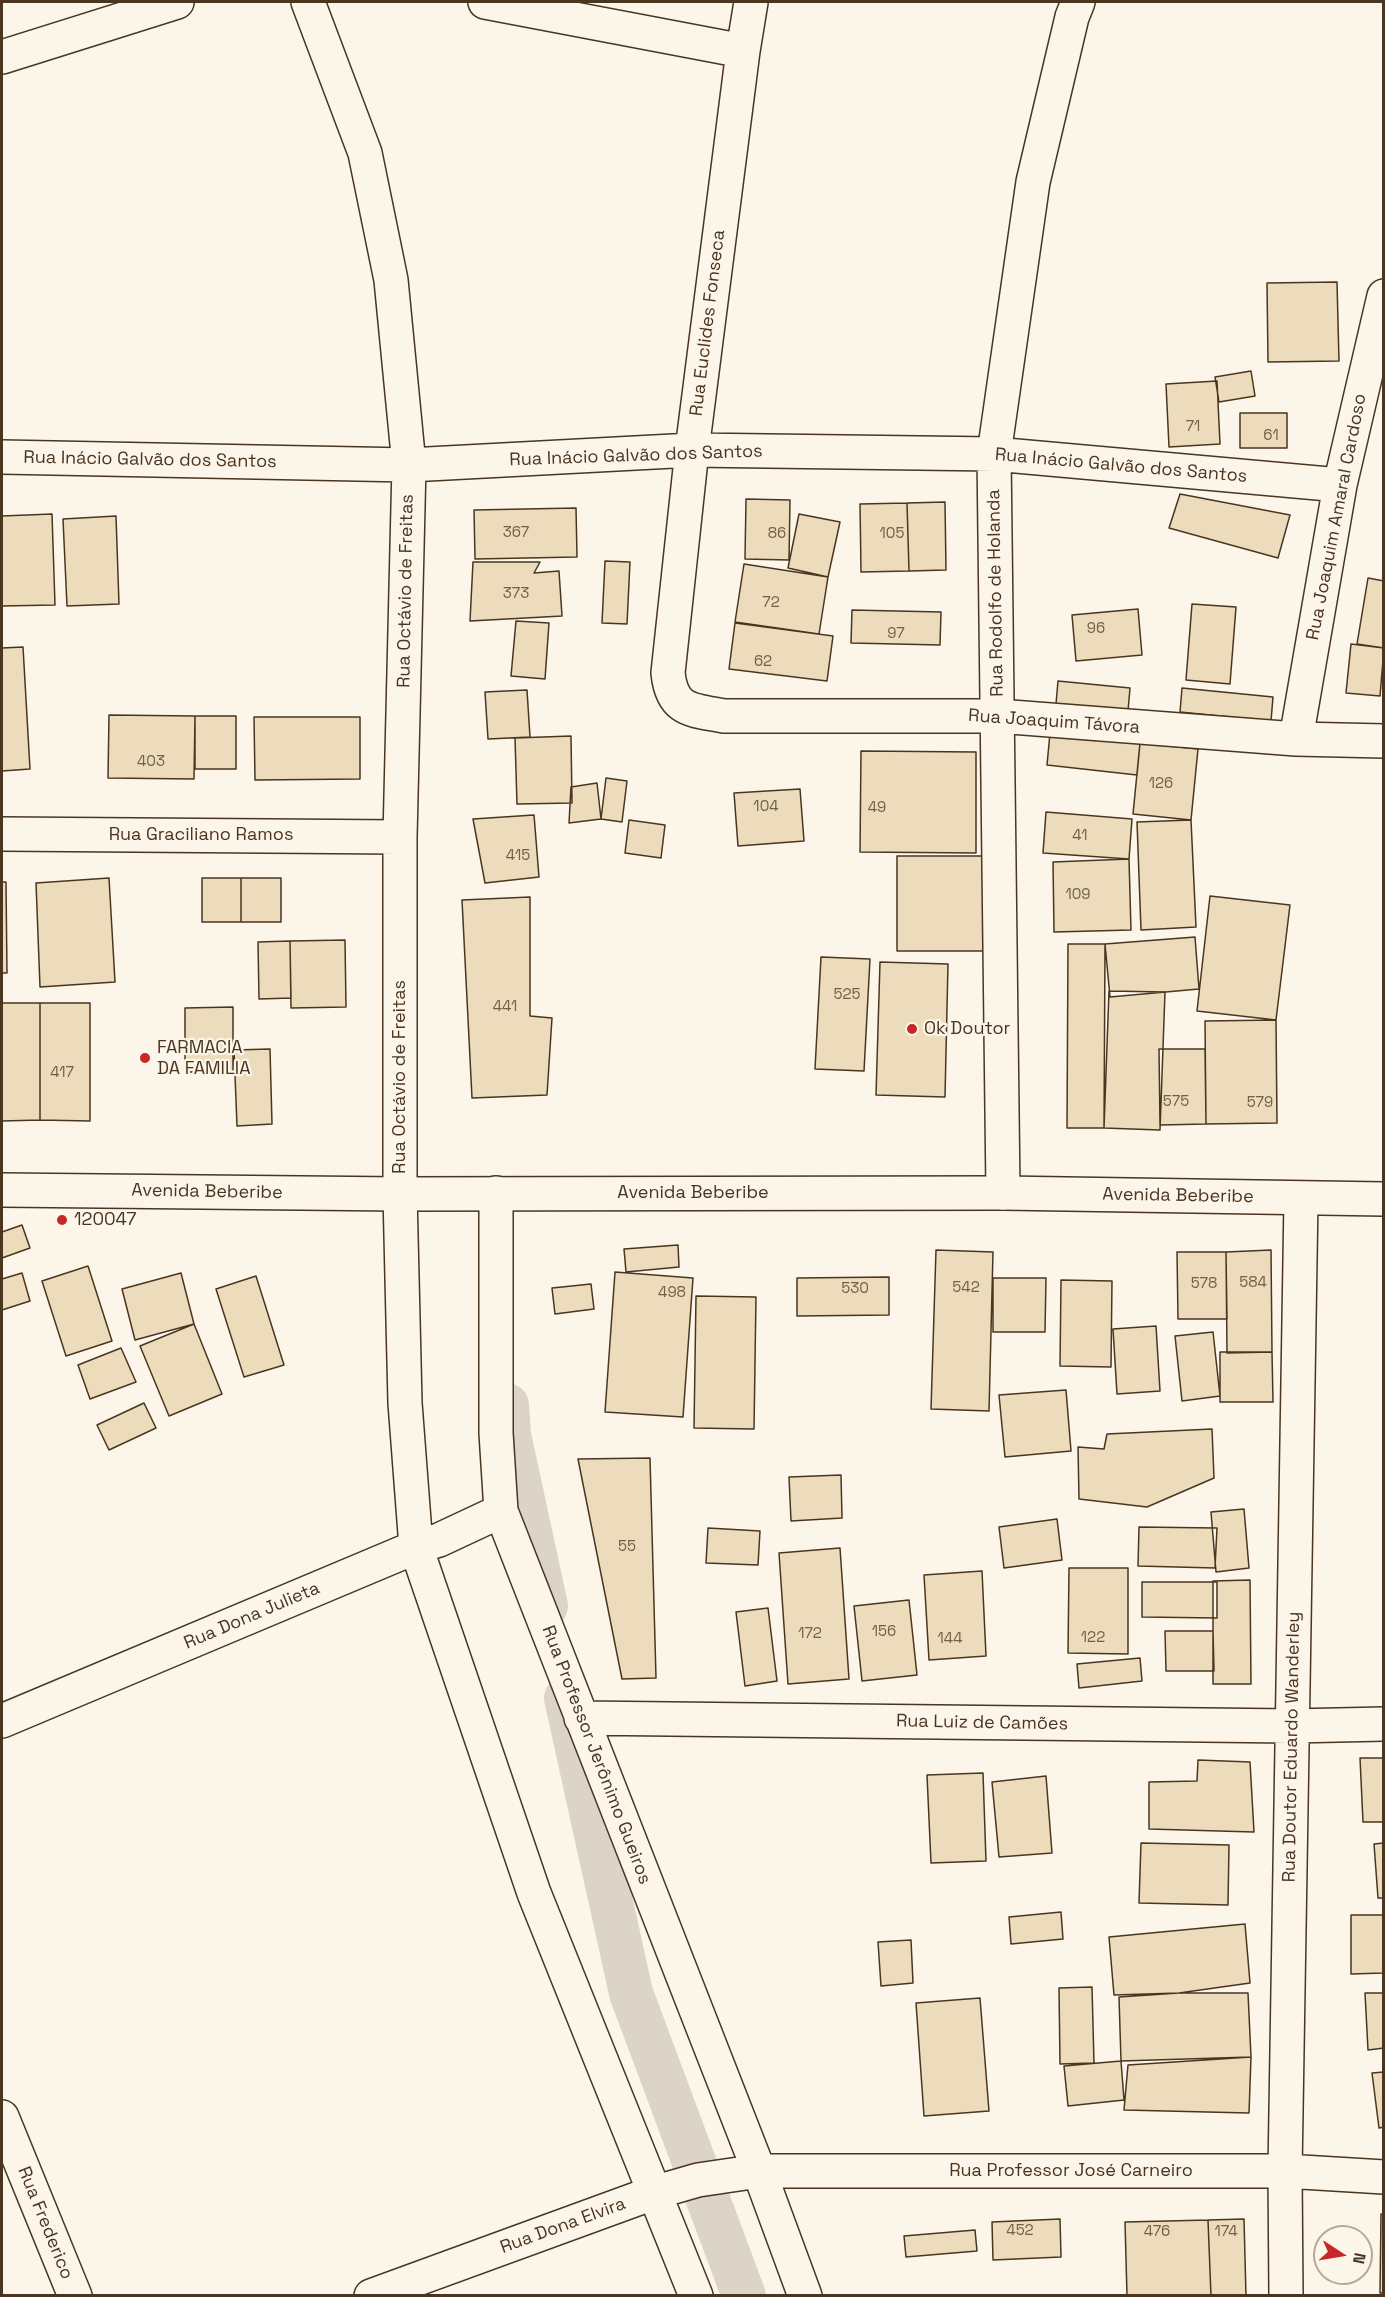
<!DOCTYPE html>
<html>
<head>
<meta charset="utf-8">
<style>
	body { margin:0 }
	#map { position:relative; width:1385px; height:2297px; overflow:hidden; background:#fbf6e9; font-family:"Space Grotesk",sans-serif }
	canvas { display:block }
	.frame { position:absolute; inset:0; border:3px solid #4a3520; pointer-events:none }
	.north { position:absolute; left:1313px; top:2225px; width:60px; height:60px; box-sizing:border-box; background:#fbf6e9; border:2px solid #b4a999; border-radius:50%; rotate:102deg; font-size:16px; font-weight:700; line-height:24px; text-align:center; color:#4a3520 }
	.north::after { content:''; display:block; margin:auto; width:21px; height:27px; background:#c62828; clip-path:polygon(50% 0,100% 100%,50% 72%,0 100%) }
</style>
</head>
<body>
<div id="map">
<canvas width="1385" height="2297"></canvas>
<div class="frame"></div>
<div class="north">N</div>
</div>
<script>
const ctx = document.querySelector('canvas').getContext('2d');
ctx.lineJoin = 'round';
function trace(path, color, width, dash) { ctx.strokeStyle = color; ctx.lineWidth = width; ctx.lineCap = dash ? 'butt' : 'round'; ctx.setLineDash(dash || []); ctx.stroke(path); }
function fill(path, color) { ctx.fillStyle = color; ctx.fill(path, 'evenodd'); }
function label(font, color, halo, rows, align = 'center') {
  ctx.font = font + ' "Space Grotesk",sans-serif'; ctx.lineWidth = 4.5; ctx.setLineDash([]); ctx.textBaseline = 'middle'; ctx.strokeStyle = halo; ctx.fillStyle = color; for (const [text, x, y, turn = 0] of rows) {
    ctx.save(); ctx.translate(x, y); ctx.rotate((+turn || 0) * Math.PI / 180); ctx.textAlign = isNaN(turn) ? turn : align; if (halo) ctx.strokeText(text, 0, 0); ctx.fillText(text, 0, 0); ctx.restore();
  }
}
trace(new Path2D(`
	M507 1405 509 1435 546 1606
	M566 1698 631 1993 744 2296`), '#dcd4c6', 44);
const building = new Path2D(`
	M1337 282 1339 361 1268 362 1267 283Z
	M1251 371 1255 396 1219 402 1215 377Z
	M1217 381 1220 444 1169 447 1166 384Z
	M1240 413H1287V448H1240Z
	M1180 494 1290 515 1278 558 1169 528Z
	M746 499 790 500 789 560 745 559Z
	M945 502 946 570 909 571 907 503Z
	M907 503 909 571 861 572 860 504Z
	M576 508 577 557 475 559 474 510Z
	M52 514 55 605 2 606V516Z
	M799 514 840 522 828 577 788 568Z
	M116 516 119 604 67 606 63 519Z
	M605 561 630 562 627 624 602 623Z
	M473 562H540L534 573 559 571 562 616 470 621Z
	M744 564 828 577 819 634 735 622Z
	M1368 578 1384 581V648L1357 644Z
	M1192 604 1236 607 1230 684 1186 680Z
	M1138 609 1142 655 1076 661 1072 615Z
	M852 610 941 612 940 645 851 643Z
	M516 621 549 623 545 679 511 676Z
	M735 623 833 636 827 681 729 669Z
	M1351 644 1384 648 1380 696 1346 693Z
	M23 647 30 769 2 771V648Z
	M1058 681 1130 688 1128 711 1056 704Z
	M1182 688 1273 697 1271 721 1180 712Z
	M527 690 530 737 488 739 485 692Z
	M109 715 195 716 194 779 108 778Z
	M195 716H236V769H195Z
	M254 717H360V779L255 780Z
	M1050 733 1140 743 1137 775 1047 765Z
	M571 736 572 803 517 804 515 738Z
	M1140 743 1198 749 1191 820 1133 814Z
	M861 751 976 752V853L860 852Z
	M606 778 627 781 622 822 601 819Z
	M597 783 601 819 569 823 571 787Z
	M800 789 804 841 738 846 734 793Z
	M1046 812 1132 819 1129 859 1043 853Z
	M534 815 539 877 485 883 473 819Z
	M629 820 665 825 661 858 625 853Z
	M1191 820 1196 927 1141 930 1137 822Z
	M897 856H988L987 951H897Z
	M1129 859 1131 930 1054 932 1053 862Z
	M109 878 115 982 40 987 36 883Z
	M202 878H241V922H202Z
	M241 878H281V922H241Z
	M2 882H6L7 973H2Z
	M1210 896 1290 905 1276 1020 1197 1011Z
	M530 897V1016L552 1018 547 1095 472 1098 462 900Z
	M1195 937 1199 989 1110 997 1105 944Z
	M345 940 346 1007 291 1008 290 941Z
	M290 941 291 998 259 999 258 942Z
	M1068 944H1105L1104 1128H1067Z
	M821 957 870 959 864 1071 815 1069Z
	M880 962 948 964 945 1097 876 1095Z
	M1109 991 1165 992 1160 1130 1104 1128Z
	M2 1003H40V1120L2 1121Z
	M40 1003H90V1121L40 1120Z
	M233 1007V1072H185V1008Z
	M1276 1020 1277 1123 1206 1124 1205 1021Z
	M270 1049 272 1124 237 1126 234 1050Z
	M1159 1049H1205L1206 1124 1160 1125Z
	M22 1225 30 1248 2 1258V1232Z
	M678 1245 679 1267 626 1272 624 1249Z
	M936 1250 993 1252 989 1411 931 1409Z
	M1271 1250 1272 1352 1227 1353 1226 1252Z
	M1177 1252H1226L1227 1319H1178Z
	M88 1266 112 1341 66 1356 42 1281Z
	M615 1272 693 1278 683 1417 605 1412Z
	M22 1273 30 1301 2 1310V1279Z
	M181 1273 194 1324 135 1340 122 1289Z
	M256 1276 284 1365 244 1377 216 1289Z
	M889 1277V1315L797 1316V1278Z
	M993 1278H1046L1045 1332H993Z
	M1061 1280 1112 1281 1111 1367 1060 1366Z
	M591 1284 594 1309 555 1314 552 1288Z
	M696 1296 756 1297 754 1429 694 1428Z
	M194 1324 222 1394 169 1416 140 1346Z
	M1156 1326 1160 1391 1117 1394 1113 1329Z
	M1213 1332 1220 1396 1182 1401 1175 1336Z
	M121 1348 136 1382 90 1399 78 1365Z
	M1220 1352H1272L1273 1402H1220Z
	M1066 1390 1071 1451 1005 1457 999 1395Z
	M144 1403 156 1428 109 1450 97 1425Z
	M1212 1429 1214 1478 1147 1507 1079 1499 1078 1447 1104 1449 1107 1434Z
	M650 1458 656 1678 622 1679 578 1459Z
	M841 1475 842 1518 791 1521 789 1477Z
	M1244 1509 1249 1568 1216 1572 1211 1512Z
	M1057 1519 1062 1560 1004 1568 999 1527Z
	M1139 1527 1217 1528 1215 1568 1138 1566Z
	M708 1528 760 1531 758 1565 706 1563Z
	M840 1548 849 1679 788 1684 779 1553Z
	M1069 1568H1128V1654L1068 1653Z
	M982 1571 986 1656 929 1660 924 1575Z
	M1250 1580 1251 1684H1213V1581Z
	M1142 1582H1217V1618L1142 1617Z
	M909 1600 917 1675 862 1681 854 1606Z
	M768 1608 777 1681 745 1686 736 1612Z
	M1165 1631H1213L1214 1671H1166Z
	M1140 1658 1142 1681 1079 1688 1077 1664Z
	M1360 1758H1384V1822H1363Z
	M1198 1760 1250 1762 1254 1832 1149 1829V1782L1197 1781Z
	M983 1773 986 1861 931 1863 927 1775Z
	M1046 1776 1052 1853 999 1857 992 1782Z
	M1141 1843 1229 1845 1228 1905 1139 1903Z
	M1384 1843V1898H1378L1374 1844Z
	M1061 1912 1063 1939 1011 1944 1009 1917Z
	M1351 1915H1384V1973L1351 1974Z
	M1245 1924 1250 1983 1179 1993 1114 1995 1109 1937Z
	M911 1940 913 1983 881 1986 878 1942Z
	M1092 1987 1094 2063 1060 2064 1059 1988Z
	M1179 1993H1248L1251 2057 1121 2061 1119 1997Z
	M1365 1993H1384V2048L1368 2050Z
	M980 1998 989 2111 924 2116 916 2003Z
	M1251 2057 1249 2113 1124 2110 1128 2065Z
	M1121 2061 1124 2100 1068 2106 1064 2066Z
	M1384 2072V2127L1379 2128 1372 2073Z
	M1381 2214H1384V2293H1380Z
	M1060 2219 1061 2257 993 2260 992 2222Z
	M1244 2219 1246 2296H1211L1208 2220Z
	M1208 2220 1211 2296H1127L1125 2222Z
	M975 2230 977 2251 906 2257 904 2236Z`);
fill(building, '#ecdcbc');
trace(building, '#4a3520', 1.5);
const minor = new Path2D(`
	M308 2 365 153 391 280 409 465 400 837V1194L405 1403 416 1547 534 1893 696 2296
	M485 2 743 51
	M751 2 743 51 692 450 668 673C672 711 691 710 724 716H998L1296 739 1384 741
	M2 57 177 2
	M2 457 409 465 692 450 994 454 1340 485
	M1296 739 1340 485 1384 296
	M2 834 400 837
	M496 1193V1433L501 1511 759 2171 805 2296
	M1003 1193 994 454 1033 182 1072 17 1078 2
	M581 1718 1292 1726 1384 1724
	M2 1721 416 1547 439 1540 501 1511
	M2 2117 75 2296
	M371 2296 653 2193 698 2180 759 2171H1285L1384 2177
	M1286 2296 1285 2171 1301 1199`);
const major = new Path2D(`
	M2 1190 400 1194 1003 1193 1384 1199`);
trace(minor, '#4a3520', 36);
trace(major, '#4a3520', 36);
trace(minor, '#fbf6e9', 33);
trace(major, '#fbf6e9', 33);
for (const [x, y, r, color] of [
	[912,1029,6,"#c62828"],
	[145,1058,6,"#c62828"],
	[62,1220,6,"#c62828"]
]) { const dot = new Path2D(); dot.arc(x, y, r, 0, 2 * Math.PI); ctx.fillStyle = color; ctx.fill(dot); trace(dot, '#fbf6e9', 2); }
label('15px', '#725f47', null, [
	["71",1193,427],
	["61",1271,436],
	["367",516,533],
	["86",777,534],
	["105",892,534],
	["373",516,594],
	["72",771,603],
	["96",1096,629],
	["97",896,634],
	["62",763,662],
	["403",151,762],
	["126",1161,784],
	["104",766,807],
	["49",877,808],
	["41",1080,836],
	["415",518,856],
	["109",1078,895],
	["525",847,995],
	["441",505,1007],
	["417",62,1073],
	["575",1176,1102],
	["579",1260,1103],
	["584",1253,1283],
	["578",1204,1284],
	["542",966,1288],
	["530",855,1289],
	["498",672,1293],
	["55",627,1547],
	["156",884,1632],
	["172",810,1634],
	["122",1093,1638],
	["144",950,1639],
	["452",1020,2231],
	["476",1157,2232],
	["174",1226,2232]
]);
label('18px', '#4a3520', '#fbf6e9', [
	["Rua Euclides Fonseca",708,323,-83],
	["Rua Inácio Galvão dos Santos",636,456,-2],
	["Rua Inácio Galvão dos Santos",150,460,1],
	["Rua Inácio Galvão dos Santos",1121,466,5],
	["Rua Joaquim Amaral Cardoso",1337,517,-79],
	["Rua Octávio de Freitas",406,591,-89],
	["Rua Rodolfo de Holanda",996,593,-91],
	["Rua Joaquim Távora",1054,722,4],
	["Rua Graciliano Ramos",201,835],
	["Rua Octávio de Freitas",400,1077,-90],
	["Avenida Beberibe",207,1192,1],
	["Avenida Beberibe",693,1193],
	["Avenida Beberibe",1178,1196,1],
	["Rua Dona Julieta",252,1616,-23],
	["Rua Luiz de Camões",982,1723,1],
	["Rua Doutor Eduardo Wanderley",1292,1747,-89],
	["Rua Professor Jerônimo Gueiros",596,1755,69],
	["Rua Professor José Carneiro",1071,2171],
	["Rua Frederico",45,2223,68],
	["Rua Dona Elvira",563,2226,-20]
]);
label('18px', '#4a3520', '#fbf6e9', [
	["Ok Doutor",924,1029],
	["FARMACIA",157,1048],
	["DA FAMILIA",157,1069],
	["120047",74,1220]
], 'left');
</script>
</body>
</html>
